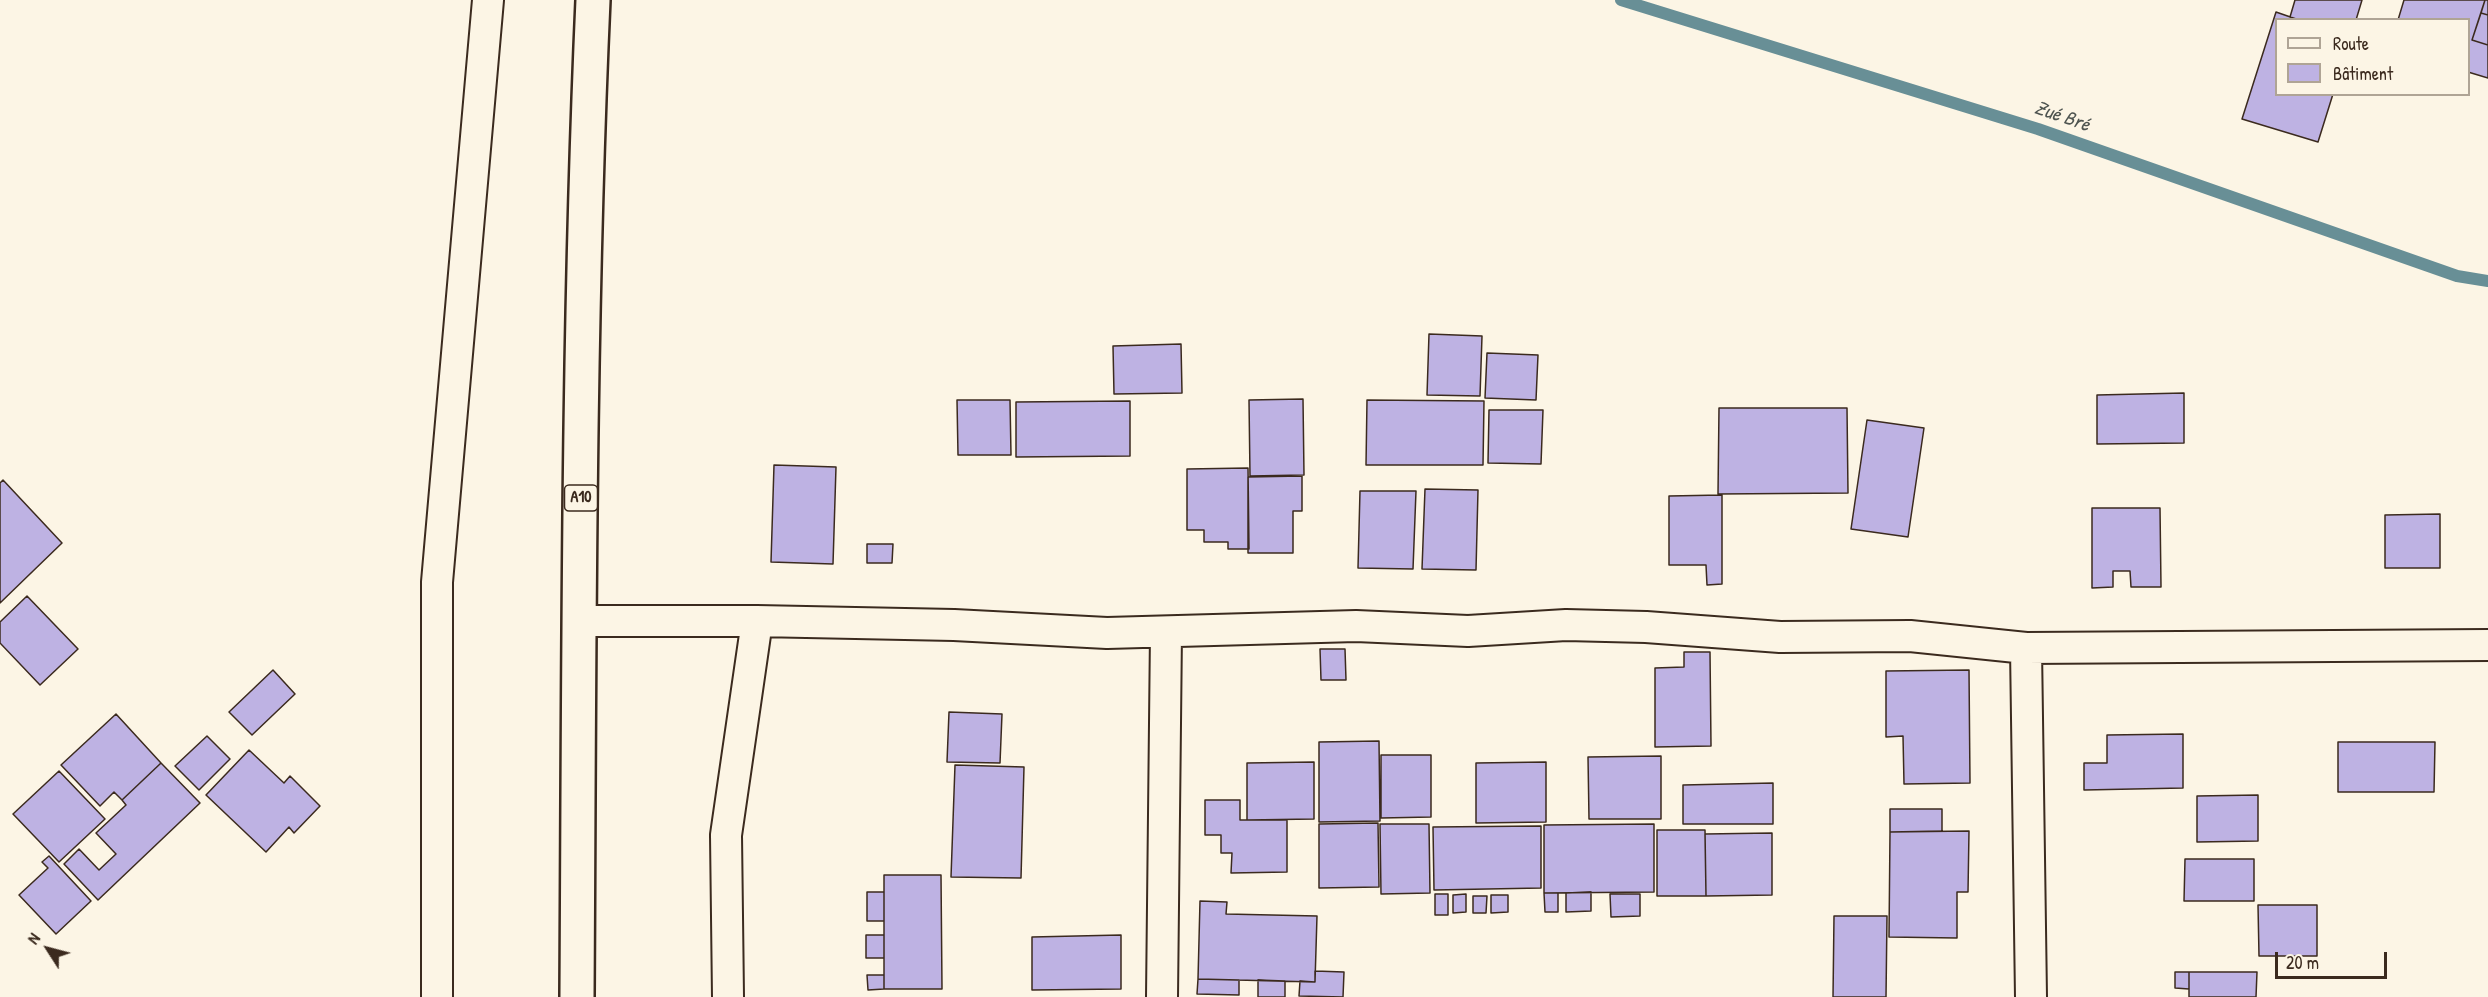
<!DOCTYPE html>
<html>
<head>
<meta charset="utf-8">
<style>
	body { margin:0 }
	#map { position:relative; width:2488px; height:997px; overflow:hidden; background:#fcf5e5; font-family:"Patrick Hand",sans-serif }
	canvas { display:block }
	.legend { position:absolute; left:2275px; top:18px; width:195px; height:78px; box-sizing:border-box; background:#fcf5e5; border:2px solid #afa495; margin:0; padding:8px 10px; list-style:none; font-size:18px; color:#3b2a1e }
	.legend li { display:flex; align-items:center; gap:12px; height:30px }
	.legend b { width:30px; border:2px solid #afa495 }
	.north { position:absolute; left:18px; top:919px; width:60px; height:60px; -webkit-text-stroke:4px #fcf5e5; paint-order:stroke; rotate:306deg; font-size:16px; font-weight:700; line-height:24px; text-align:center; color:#3b2a1e }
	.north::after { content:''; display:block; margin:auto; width:21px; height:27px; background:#3b2a1e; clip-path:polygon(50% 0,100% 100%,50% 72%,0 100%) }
	.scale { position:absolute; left:2275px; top:952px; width:112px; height:27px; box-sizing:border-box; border:3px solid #3b2a1e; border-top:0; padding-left:8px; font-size:18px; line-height:21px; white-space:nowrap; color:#3b2a1e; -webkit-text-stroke:4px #fcf5e5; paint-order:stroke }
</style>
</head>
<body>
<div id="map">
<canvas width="2488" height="997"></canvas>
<ul class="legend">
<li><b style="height:8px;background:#fcf5e5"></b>Route</li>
<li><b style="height:16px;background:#beb2e3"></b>Bâtiment</li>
</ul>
<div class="north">N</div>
<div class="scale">20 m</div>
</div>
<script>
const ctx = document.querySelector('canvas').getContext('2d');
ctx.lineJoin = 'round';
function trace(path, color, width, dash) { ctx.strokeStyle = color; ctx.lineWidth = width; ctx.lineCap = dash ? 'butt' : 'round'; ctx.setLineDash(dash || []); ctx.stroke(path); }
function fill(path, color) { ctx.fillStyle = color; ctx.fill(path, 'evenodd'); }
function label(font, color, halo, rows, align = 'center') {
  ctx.font = font + ' "Patrick Hand",sans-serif'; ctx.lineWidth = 4.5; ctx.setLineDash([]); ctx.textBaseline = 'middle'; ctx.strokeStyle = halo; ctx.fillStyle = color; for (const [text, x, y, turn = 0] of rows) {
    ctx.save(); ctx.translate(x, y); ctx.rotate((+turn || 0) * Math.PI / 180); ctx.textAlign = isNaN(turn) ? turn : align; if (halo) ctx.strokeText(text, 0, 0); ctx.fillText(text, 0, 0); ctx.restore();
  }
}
trace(new Path2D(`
	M1621 0 2038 129 2457 276 2488 281`), '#688f96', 12);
const building = new Path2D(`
	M2295 0H2362L2356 20H2299L2290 17Z
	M2404 0H2485L2472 40 2488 45V78L2468 72V20H2398Z
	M2485 0H2488V15L2481 13Z
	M2276 12 2299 20H2276V94H2333L2318 142 2242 119Z
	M2481 13 2488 15V45L2472 40Z
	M1429 334 1482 336 1480 396 1427 395Z
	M1181 344 1182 393 1114 394 1113 346Z
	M1487 353 1538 355 1536 400 1485 398Z
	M2184 393V443L2097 444V395Z
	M1303 399 1304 475 1250 476 1249 400Z
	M957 400H1010L1011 455H958Z
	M1367 400 1484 401 1483 465H1366Z
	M1130 401V456L1016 457V402Z
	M1719 408H1847L1848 493 1718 494Z
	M1489 410H1543L1541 464 1488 463Z
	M1867 420 1924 428 1908 537 1851 529Z
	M774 465 836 467 833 564 771 562Z
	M1248 468 1249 549H1228V542H1204V530H1187V469Z
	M1302 476V511H1293V553H1248V477Z
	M3 480 62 543 0 603V483Z
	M1425 489 1478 490 1476 570 1422 569Z
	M1360 491H1416L1413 569 1358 568Z
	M1722 495V584L1707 585 1706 565H1669V496Z
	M2092 508H2160L2161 587H2131L2130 571H2113V587L2092 588Z
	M2440 514V568H2385V515Z
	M867 544H893L892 563H867Z
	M27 596 78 649 40 685 0 643V622Z
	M1320 649H1345L1346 680H1321Z
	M1684 652H1710L1711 746 1655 747V668L1684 667Z
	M273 670 295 694 252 735 229 712Z
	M1969 670 1970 783 1904 784 1903 736 1886 737V671Z
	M949 712 1002 714 1000 763 947 762Z
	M116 714 161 763 122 800 114 792 100 806 61 765Z
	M2183 734V788L2084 790V763H2107V735Z
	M207 736 230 759 199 790 175 766Z
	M1379 741 1380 821 1319 822V742Z
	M2338 742H2435L2434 792H2338Z
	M249 750 284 783 290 776 320 806 294 833 289 827 266 852 206 795Z
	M1381 755H1431V817L1381 818Z
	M1661 756V819H1589L1588 757Z
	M1314 762V819L1247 820V763Z
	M1546 762V822L1476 823V763Z
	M161 763 200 803 98 900 64 864 79 849 99 870 116 854 96 833 126 805 122 800Z
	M955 765 1024 767 1021 878 951 877Z
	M59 771 105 819 59 862 13 814Z
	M1773 783V824H1683V785Z
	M2258 795V841L2197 842V796Z
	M1205 800H1240V820H1287V872L1231 873 1232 853H1221V835H1205Z
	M1890 809H1942V831L1890 832Z
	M1378 823 1379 887 1319 888V824Z
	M1380 824H1429L1430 893 1381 894Z
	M1654 824V892L1544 893V825Z
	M1541 826V888L1434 890 1433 827Z
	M1657 830H1705L1706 896H1657Z
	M1969 831 1968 892H1957V938L1889 937 1890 832Z
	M1772 833V895L1706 896 1705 834Z
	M49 856 91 901 56 934 19 895 48 868 42 862Z
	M2185 859H2254V901H2184Z
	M884 875H941L942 989H884Z
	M867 892H884V921H867Z
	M1591 892V911L1566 912V893Z
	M1544 893H1558V912H1545Z
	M1435 894H1448V915H1435Z
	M1466 894V912L1453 913V895Z
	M1610 894H1640V916L1611 917Z
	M1491 895H1508V912L1491 913Z
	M1473 896H1487L1486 913H1473Z
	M1200 901 1227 902 1226 914 1317 916 1315 982 1198 979Z
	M2258 905H2317V956H2259Z
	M1834 916H1887L1886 997H1833Z
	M866 935H884V958H866Z
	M1121 935V989L1032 990V937Z
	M1315 971 1344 972 1343 997 1299 996 1300 981 1315 982Z
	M2175 972H2189V989L2175 988Z
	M2189 972H2257L2256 997H2189Z
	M867 975H884V989L868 990Z
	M1198 979 1239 980V995L1197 994Z
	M1258 980 1285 981V997H1258Z`);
fill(building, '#beb2e3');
trace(building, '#3b2a1e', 1.5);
const street = new Path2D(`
	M579 621H757L954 625 1107 633 1356 626 1468 631 1566 625 1646 627 1780 637 1910 636 2026 648
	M437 997V582L488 0
	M728 997 726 835 757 621
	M1162 997 1166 632
	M2031 997 2026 648 2488 645`);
const primary = new Path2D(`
	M577 997C579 665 578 332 593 0`);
trace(street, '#3b2a1e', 34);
trace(primary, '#3b2a1e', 38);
trace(street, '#fcf5e5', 30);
trace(primary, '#fcf5e5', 33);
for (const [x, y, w] of [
	[581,498,33]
]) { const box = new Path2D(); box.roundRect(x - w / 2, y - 13, w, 26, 4.5); ctx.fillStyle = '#fcf5e5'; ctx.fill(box); trace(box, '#3b2a1e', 1.5); }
label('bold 16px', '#3b2a1e', null, [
	["A10",581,498]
]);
label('italic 20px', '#4e5450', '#fcf5e5', [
	["Zué Bré",2062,117,19]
]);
</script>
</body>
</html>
